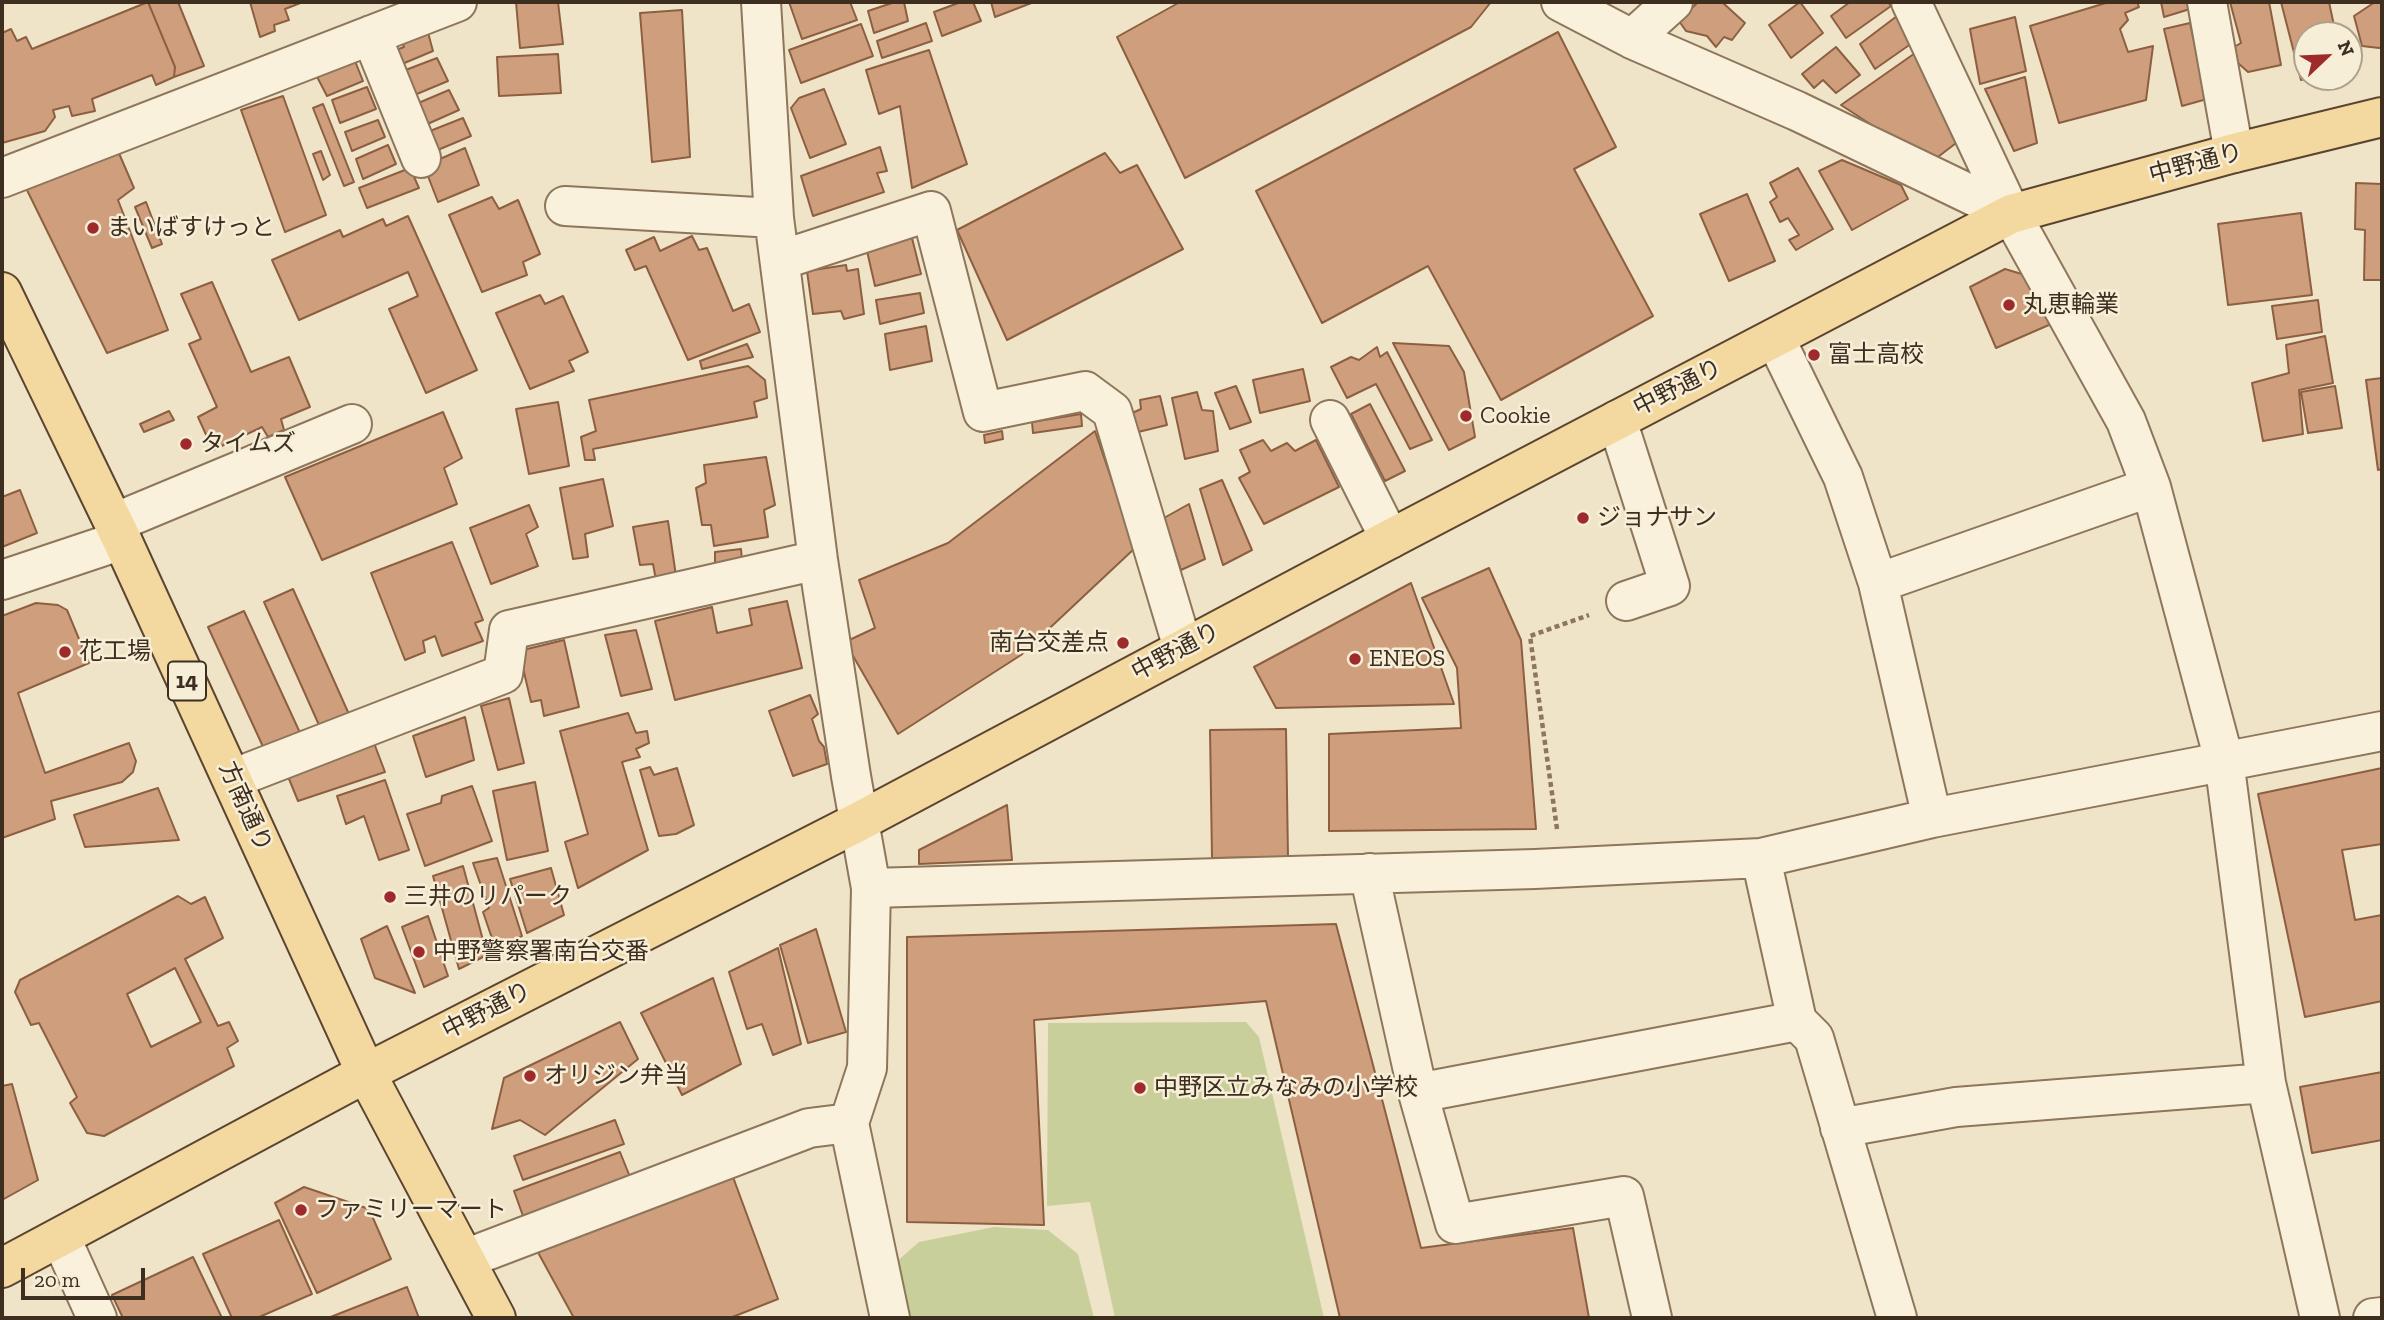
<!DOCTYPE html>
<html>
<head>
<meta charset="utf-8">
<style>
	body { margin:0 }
	#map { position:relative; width:2384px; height:1320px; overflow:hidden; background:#f0e4c8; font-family:"Zilla Slab",serif }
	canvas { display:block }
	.frame { position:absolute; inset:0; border:4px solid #3d2e20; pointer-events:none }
	.north { position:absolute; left:2293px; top:21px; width:70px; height:70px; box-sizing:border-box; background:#f7eed8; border:2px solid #ada18e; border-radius:50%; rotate:67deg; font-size:19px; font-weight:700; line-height:28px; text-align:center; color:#3d2e20 }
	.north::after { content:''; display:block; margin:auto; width:24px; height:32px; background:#9e2a2b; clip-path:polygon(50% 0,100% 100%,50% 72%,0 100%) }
	.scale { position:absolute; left:21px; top:1268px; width:124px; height:32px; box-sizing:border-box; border:4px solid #3d2e20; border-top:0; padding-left:9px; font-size:21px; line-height:24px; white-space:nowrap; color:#3d2e20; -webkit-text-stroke:5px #f7eed8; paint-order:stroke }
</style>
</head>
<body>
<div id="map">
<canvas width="2384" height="1320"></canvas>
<div class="frame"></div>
<div class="north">N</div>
<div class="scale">20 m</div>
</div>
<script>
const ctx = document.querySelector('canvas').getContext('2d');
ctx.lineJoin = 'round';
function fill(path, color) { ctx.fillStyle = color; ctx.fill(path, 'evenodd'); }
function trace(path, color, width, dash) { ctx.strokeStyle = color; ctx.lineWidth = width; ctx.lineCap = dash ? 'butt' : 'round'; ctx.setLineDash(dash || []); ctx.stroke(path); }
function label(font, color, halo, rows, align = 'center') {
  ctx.font = font + ' "Zilla Slab","Noto Sans JP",serif'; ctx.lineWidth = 5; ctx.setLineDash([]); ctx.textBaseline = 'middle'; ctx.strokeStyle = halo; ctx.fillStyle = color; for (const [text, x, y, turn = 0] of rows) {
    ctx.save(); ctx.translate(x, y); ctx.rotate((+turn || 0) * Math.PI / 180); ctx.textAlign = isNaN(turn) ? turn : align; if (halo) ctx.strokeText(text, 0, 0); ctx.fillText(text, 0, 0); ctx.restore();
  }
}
fill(new Path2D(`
	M1246 1022 1259 1037 1324 1318H1115L1090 1202 1047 1206 1048 1023Z
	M994 1227 1048 1230 1078 1254 1094 1318H892L895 1263 919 1242Z`), '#c9cf9b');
const building = new Path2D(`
	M148 2 175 67 174 77 156 85 152 75 92 99 95 111 72 116 69 106 53 110 55 117 45 131 2 143V33L11 29 17 41 26 37 32 49Z
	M148 2H178L204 66 174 77 175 67Z
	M250 2H303L285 9 289 20 274 25 275 31 260 37Z
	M516 2H558L563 44 520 48Z
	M789 2H850L857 20 802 39Z
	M895 2H904L908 21 874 33 868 11Z
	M961 2H973L981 21 942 36 934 12Z
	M991 2H1034L995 17Z
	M1180 2H1491L1471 27 1185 178 1117 37Z
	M1698 2H1722L1745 23 1732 40 1724 37 1716 47 1707 36 1686 31 1679 21Z
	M1800 2 1823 33 1791 58 1769 25Z
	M1850 2H1888L1891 6 1846 38 1831 16Z
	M2109 2H2137L2139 7 2125 13 2128 20 2120 29 2128 52 2153 46 2146 100 2059 123 2030 26Z
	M2161 2H2188L2190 9 2164 17Z
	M2230 2H2269L2281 65 2248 72 2238 63 2234 47 2241 43Z
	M2281 2H2329L2336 35H2307V77H2313L2301 80Z
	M2375 2H2382V47L2379 48 2362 46 2354 16Z
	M682 10 690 157 652 162 640 13Z
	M1897 16 1915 41 1875 69 1860 44Z
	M2015 17 2026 71 1980 84 1970 29Z
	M926 23 932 41 882 58 877 41Z
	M2190 23 2207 99 2182 106 2164 29Z
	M861 24 873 56 801 83 789 50Z
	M427 29 433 51 402 64 396 50 404 47 401 38Z
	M1558 32 1616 147 1574 169 1653 316 1501 400 1428 266 1322 323 1256 191Z
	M1836 47 1860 75 1836 93 1823 80 1814 88 1802 74Z
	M929 50 967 164 912 188 900 106 879 114 866 70Z
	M1918 51 1964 137 1930 163 1841 105Z
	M558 54 561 93 499 96 497 57Z
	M437 58 448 81 412 96 403 71Z
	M355 61 363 81 327 96 314 71 333 65 336 69Z
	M2025 77 2037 143 2014 151 1985 89Z
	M367 87 376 109 340 123 332 100Z
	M824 89 846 144 810 158 791 108 799 98Z
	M449 90 459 110 423 126 416 104Z
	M283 96 326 215 285 232 241 110Z
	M323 104 354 182 344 186 313 108Z
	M463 118 471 136 433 152 425 133Z
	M378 120 385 137 352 151 345 132Z
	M388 145 396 164 363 179 356 159Z
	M880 147 887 171 877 173 884 192 813 216 801 176Z
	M465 148 479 185 438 202 424 166Z
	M118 151 134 188 118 200 168 330 107 353 25 186Z
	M321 151 330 175 323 180 313 154Z
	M1105 153 1120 173 1137 165 1183 249 1007 340 957 230Z
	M1842 160 1901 185 1908 199 1852 230 1819 171Z
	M410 168 419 188 367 208 359 188Z
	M1798 168 1833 229 1796 250 1789 240 1799 235 1788 218 1780 222 1770 202 1777 197 1770 183Z
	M2356 183 2382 184V280H2364L2365 230 2355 229Z
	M1747 194 1775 261 1729 281 1700 214Z
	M492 197 499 209 518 200 540 254 523 262 527 275 482 292 449 215Z
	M146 202 162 244 152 248 135 207Z
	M2301 213 2312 295 2228 305 2218 224Z
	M408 216 477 370 426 393 389 309 418 296 408 272 299 320 272 260 340 230 343 237 383 219 386 226Z
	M692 236 699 250 707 248 733 311 749 304 760 332 688 360 646 266 635 270 626 250 654 237 660 251Z
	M912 238 921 274 875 286 867 251Z
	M846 265 847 271 858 269 864 314 844 319 841 311 813 314 807 271Z
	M2005 269 2035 278 2058 321 1996 348 1970 287Z
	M212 282 251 372 289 357 310 407 281 419 284 430 268 437 262 427 213 450 198 417 217 407 189 344 201 339 181 294Z
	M920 293 924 313 880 324 876 300Z
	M540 295 545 304 563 296 588 352 569 361 574 371 530 389 496 313Z
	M2318 300 2322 332 2277 339 2272 306Z
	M926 326 932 361 890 370 885 334Z
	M2325 336 2333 383 2299 390 2303 434 2263 441 2252 383 2289 373 2286 345Z
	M1393 343 1449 346 1464 372 1475 437 1449 450Z
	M747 344 753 357 702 369 700 361Z
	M1377 347 1380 357 1387 352 1432 440 1410 449 1376 384 1347 398 1331 367 1351 357 1359 360Z
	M748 366 765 380 767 398 754 402 757 417 593 449 595 460H585L581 437 596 431 589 400Z
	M1303 369 1310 401 1260 413 1253 380Z
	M2382 378V469L2378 470 2366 380Z
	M1236 386 1251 422 1230 429 1215 393Z
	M2335 386 2342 428 2308 433 2301 392Z
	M1197 392 1202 410 1213 411 1218 451 1185 459 1172 398Z
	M1160 396 1167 425 1134 433 1130 414 1141 409 1140 400Z
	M558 402 569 466 529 474 516 409Z
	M1370 404 1405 471 1385 481 1351 414Z
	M169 411 174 420 144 432 140 424Z
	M443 412 462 458 444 468 457 504 322 560 285 477Z
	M1081 414 1082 426 1033 433 1032 422Z
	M1002 431 1003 439 985 443 984 435Z
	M1095 431 1135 548 1021 655 898 734 845 642 875 628 859 580 948 543Z
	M1263 440 1271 451 1287 443 1295 451 1316 440 1339 487 1264 524 1239 478 1250 472 1240 450Z
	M766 457 775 505 764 510 768 537 714 546 711 525H702L696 488 706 483 704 465Z
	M603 479 613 526 585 534 588 557 573 559 560 488Z
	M1222 480 1252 550 1223 565 1200 489Z
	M20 490 37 533 2 547V497Z
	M1189 504 1205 559 1181 570 1164 518Z
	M529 505 538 527 526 534 538 566 491 584 470 528Z
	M668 521 676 576 656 580 653 564 640 565 633 527Z
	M452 542 483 620 475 623 483 641 442 656 435 636 423 641 425 652 405 660 371 573Z
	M741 549 742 560 715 565V552Z
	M1489 568 1521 640 1536 829 1329 831V734L1461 728 1457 668 1422 598Z
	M1411 583 1454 704 1276 708 1254 667Z
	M293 589 352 721 323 734 264 602Z
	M787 601 802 668 675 700 655 621 712 607 717 633 752 625 749 609Z
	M36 603 58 605 67 610 89 663 18 693 45 773 129 743 136 761 133 772 122 782 51 801 55 819 2 838V616Z
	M244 611 301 735 265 751 208 627Z
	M636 630 652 689 621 696 605 635Z
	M564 640 579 707 544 716 541 700 531 702 519 651Z
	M810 695 818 714 812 719 819 741 824 747 827 764 793 776 769 711Z
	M509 698 524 763 498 770 481 706Z
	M628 713 636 733 647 731 649 743 636 749 640 757 622 762 648 850 578 888 565 842 588 834 560 731Z
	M465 717 474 760 426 777 413 736Z
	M1286 729 1288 857 1212 858 1210 730Z
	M374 743 385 772 298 801 287 774Z
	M650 767 654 775 677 768 694 825 676 834 659 836 640 770Z
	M2382 768V844L2342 850 2355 920 2382 915V1001L2305 1017 2258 794Z
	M385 780 409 850 379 860 364 816 346 824 337 796Z
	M535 782 548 851 507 860 493 791Z
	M472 786 492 841 425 866 407 814 441 803 442 796Z
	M158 788 179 840 85 847 74 815Z
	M1007 805 1012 860 919 864V850Z
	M497 858 522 936 495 947 483 912 489 908 473 863Z
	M463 866 487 955 459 969 433 876Z
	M551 868 564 915 527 933 510 879Z
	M178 896 191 904 205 897 223 938 185 959 218 1026 229 1022 238 1041 227 1048 234 1066 104 1136 87 1133 70 1103 77 1097 39 1023 31 1025 15 992 20 980ZM175 968 201 1022 151 1047 127 994Z
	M428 916 448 976 424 987 402 927Z
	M1336 924 1421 1248 1573 1228 1589 1318H1340L1266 1001 1034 1020 1044 1225 907 1222V937Z
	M387 926 415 993 375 978 361 939Z
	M816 929 846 1032 808 1043 780 945Z
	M778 948 801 1044 773 1055 762 1024 747 1029 729 972Z
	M713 978 741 1064 682 1095 641 1013Z
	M620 1022 638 1059 545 1135 520 1120 492 1129 504 1078Z
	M2382 1072V1140L2312 1153 2300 1087Z
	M12 1084 38 1180 2 1200V1086Z
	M615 1120 624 1144 523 1180 514 1156Z
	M620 1152 630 1177 523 1216 514 1191Z
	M733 1177 778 1299 730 1318H574L535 1247Z
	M304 1187 369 1209 391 1259 317 1293 275 1203Z
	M279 1220 312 1294 257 1318H232L203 1254Z
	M193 1257 222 1318H123L112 1295Z
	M407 1287 419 1318H328Z`);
fill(building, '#cf9f7d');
trace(building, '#8d5f41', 2);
const minor = new Path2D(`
	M761 2 774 218 818 560 851 776 871 888 867 1068 849 1123 890 1318
	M1561 2 1632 39 1797 111 2011 214
	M1911 2 2011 214 2126 421 2151 487 2224 760 2266 1083 2320 1318
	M2207 2 2234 153
	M371 35 421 158
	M1632 39 1673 2
	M2 178 457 2
	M565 206 774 218
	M781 260 931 211 983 412 1085 391 1112 411 1183 648
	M1775 338 1843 477 1878 583 1932 818
	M1330 420 1390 539
	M1617 420 1670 586 1626 601
	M114 523 352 424
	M2 580 122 540
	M1878 583 2151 487
	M232 779 503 674 509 630 818 560
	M1761 858 1797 1021 1814 1038 1897 1318
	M1369 873 1418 1093 1455 1224 1624 1196 1652 1318
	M871 888 1535 869 1761 858 1932 818 2382 731
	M1418 1093 1797 1021
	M1840 1128 1956 1107 2266 1083
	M61 1238 97 1318
	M465 1259 809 1128 849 1123
	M2373 1318 2382 1317`);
const major = new Path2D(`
	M2 292 122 540 366 1073 496 1318
	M2 1268 366 1073 860 821 1390 539 2011 214 2234 153 2382 117`);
trace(minor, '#8d765c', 42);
trace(major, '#5b4430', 42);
trace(new Path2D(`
	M1557 829 1530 636 1589 615`), '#8d765c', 4.5, [5, 3.5]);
trace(minor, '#faf1dc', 38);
trace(major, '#f3d9a0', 38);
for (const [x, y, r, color] of [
	[93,228,7,"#9e2a2b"],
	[2009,305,7,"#9e2a2b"],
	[1814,355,7,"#9e2a2b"],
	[1466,416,7,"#9e2a2b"],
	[186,444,7,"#9e2a2b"],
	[1583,518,7,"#9e2a2b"],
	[1123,643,7,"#9e2a2b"],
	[65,652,7,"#9e2a2b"],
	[1355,659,7,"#9e2a2b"],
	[390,897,7,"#9e2a2b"],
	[419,952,7,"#9e2a2b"],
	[530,1076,7,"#9e2a2b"],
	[1140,1088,7,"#9e2a2b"],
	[301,1210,7,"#9e2a2b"]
]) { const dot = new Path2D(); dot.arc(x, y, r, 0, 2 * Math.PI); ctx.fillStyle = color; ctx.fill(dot); trace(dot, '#f7eed8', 2.5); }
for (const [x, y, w] of [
	[187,681,38]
]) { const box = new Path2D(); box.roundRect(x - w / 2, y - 19.5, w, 39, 5); ctx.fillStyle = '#f7eed8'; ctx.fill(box); trace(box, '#3d2e20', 2); }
label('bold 23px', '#3d2e20', null, [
	["14",187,681]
]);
label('24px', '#3d2e20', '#f7eed8', [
	["中野通り",2196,164,-15],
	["中野通り",1678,388,-27],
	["中野通り",1176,652,-28],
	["方南通り",245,807,66],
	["中野通り",487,1011,-27]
]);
label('24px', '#3d2e20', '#f7eed8', [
	["まいばすけっと",107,228],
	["丸恵輪業",2023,305],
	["富士高校",1828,355],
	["Cookie",1480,416],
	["タイムズ",200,444],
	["ジョナサン",1597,518],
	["南台交差点",1109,643,"right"],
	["花工場",79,652],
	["ENEOS",1369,659],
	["三井のリパーク",404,897],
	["中野警察署南台交番",433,952],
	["オリジン弁当",544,1076],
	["中野区立みなみの小学校",1154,1088],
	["ファミリーマート",315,1210]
], 'left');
</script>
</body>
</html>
